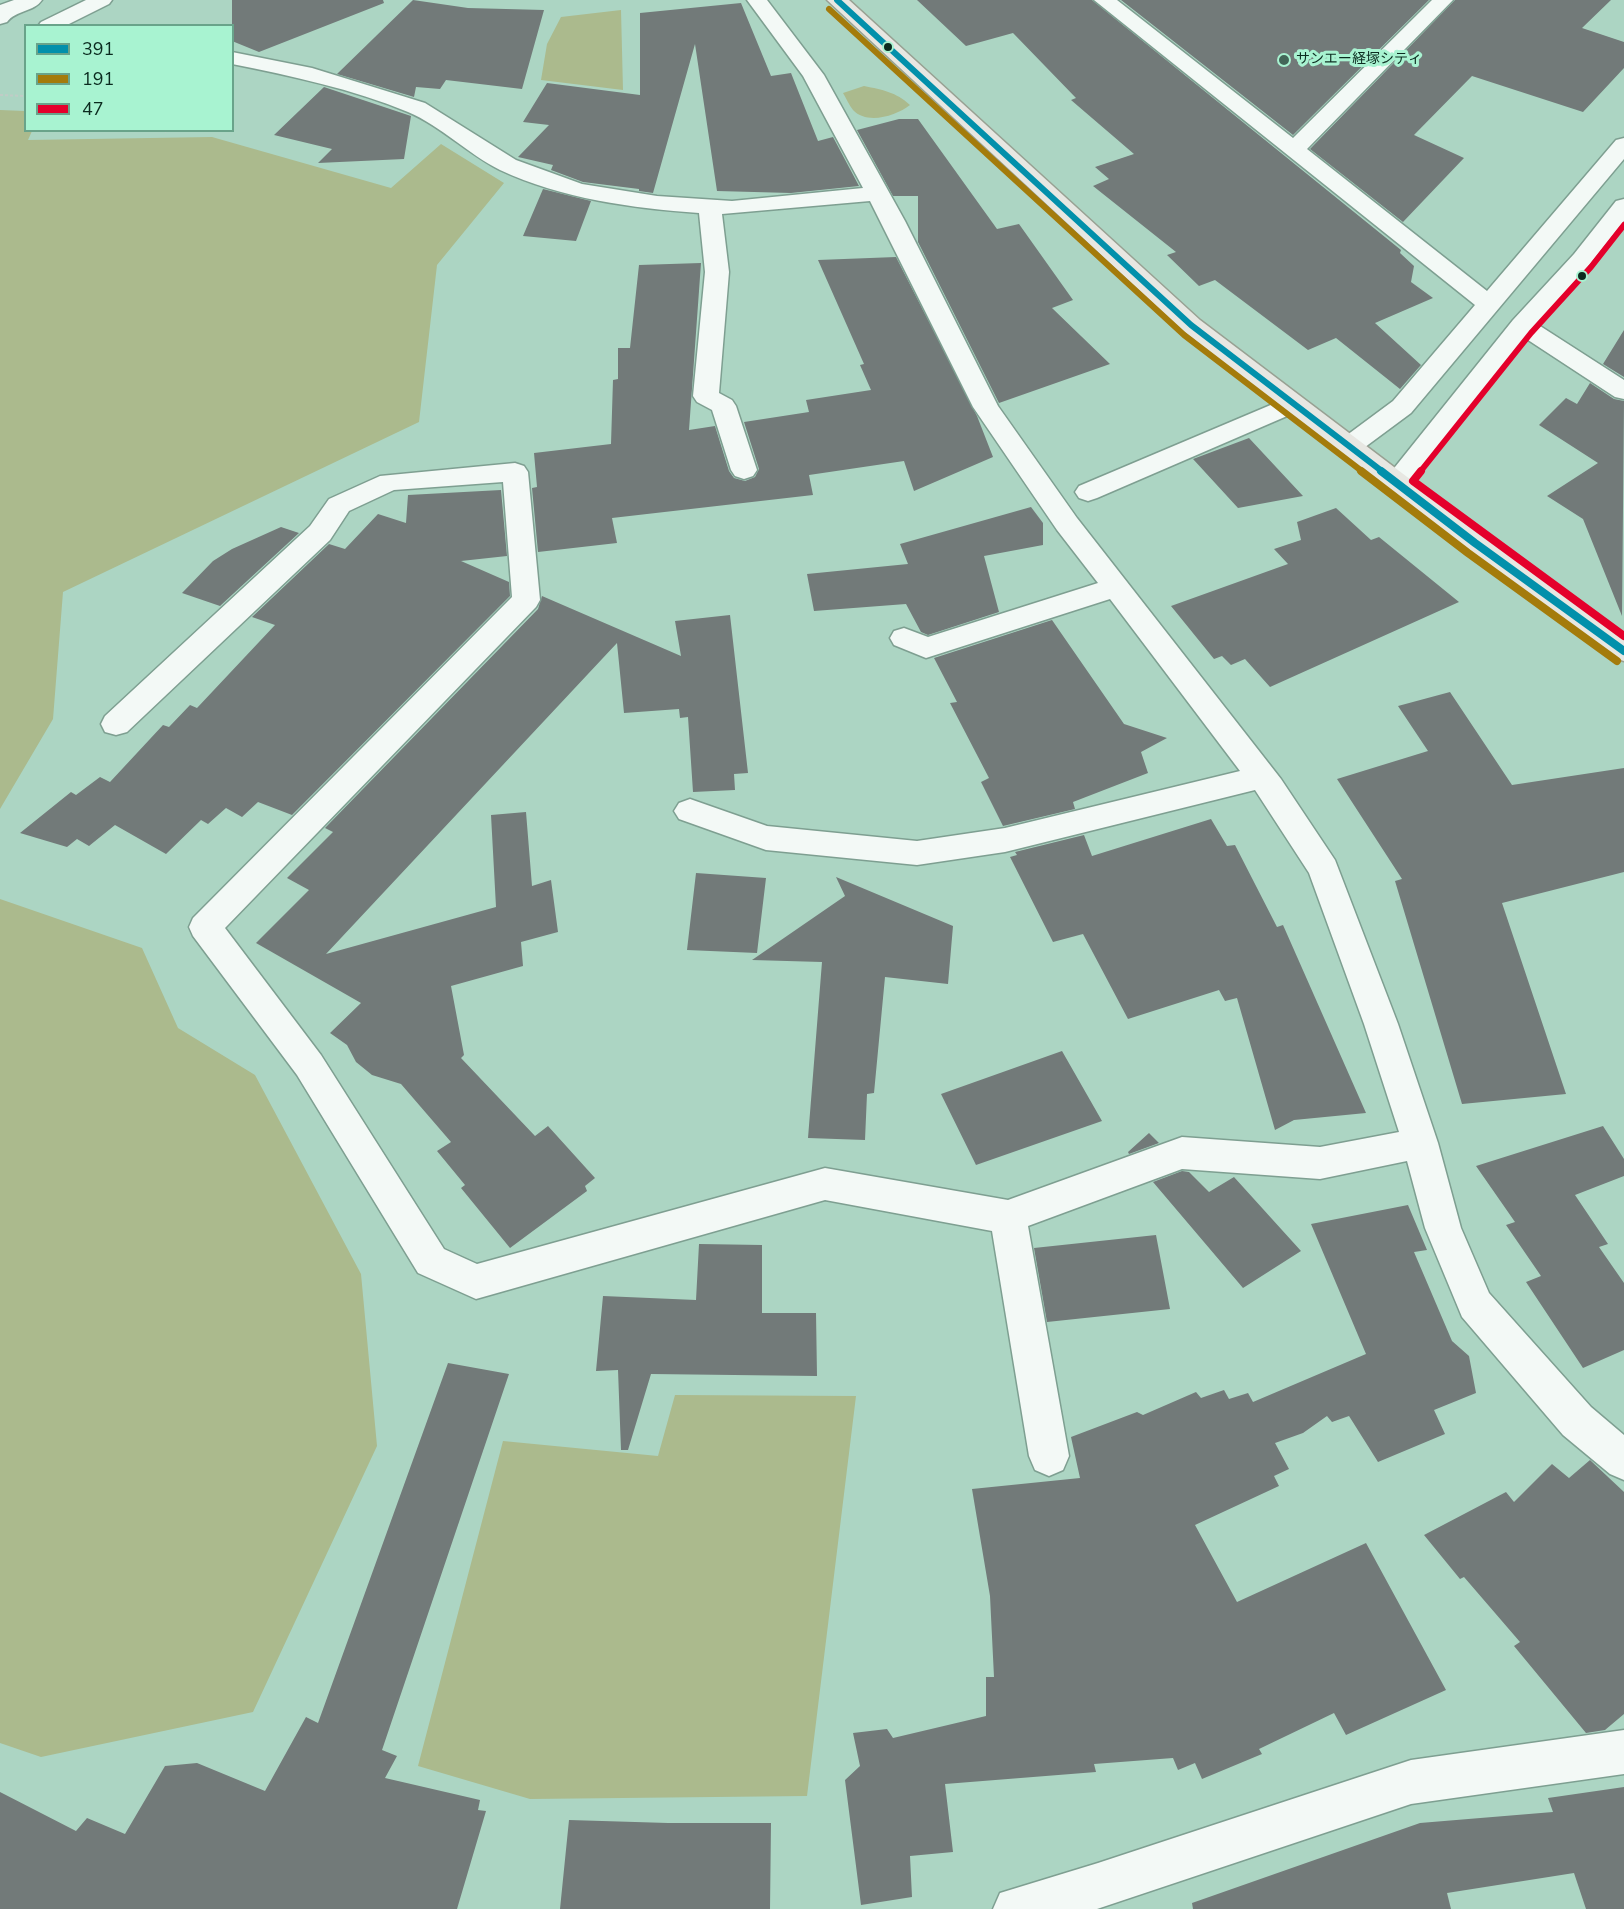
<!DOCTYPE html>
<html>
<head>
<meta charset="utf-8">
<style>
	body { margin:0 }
	#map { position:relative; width:1624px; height:1909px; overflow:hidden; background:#acd5c3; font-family:"Nunito Sans",sans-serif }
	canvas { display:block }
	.legend { position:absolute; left:24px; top:24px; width:210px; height:108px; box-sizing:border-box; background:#a8f3d1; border:2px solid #69a38a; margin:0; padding:8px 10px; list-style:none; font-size:18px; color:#0b2b1f }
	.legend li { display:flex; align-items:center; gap:12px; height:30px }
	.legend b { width:30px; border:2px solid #69a38a }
</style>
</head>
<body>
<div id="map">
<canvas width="1624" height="1909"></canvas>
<ul class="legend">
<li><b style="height:8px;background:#0290ab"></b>391</li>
<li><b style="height:8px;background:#a47b0b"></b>191</li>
<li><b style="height:8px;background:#e4002b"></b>47</li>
</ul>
</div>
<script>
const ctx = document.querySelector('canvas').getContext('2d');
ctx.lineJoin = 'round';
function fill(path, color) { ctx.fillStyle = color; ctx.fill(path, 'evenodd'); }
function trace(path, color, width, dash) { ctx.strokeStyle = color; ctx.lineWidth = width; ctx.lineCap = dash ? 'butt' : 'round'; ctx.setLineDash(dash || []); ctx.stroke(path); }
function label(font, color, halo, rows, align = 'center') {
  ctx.font = font + ' "Nunito Sans","Noto Sans JP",sans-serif'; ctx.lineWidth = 6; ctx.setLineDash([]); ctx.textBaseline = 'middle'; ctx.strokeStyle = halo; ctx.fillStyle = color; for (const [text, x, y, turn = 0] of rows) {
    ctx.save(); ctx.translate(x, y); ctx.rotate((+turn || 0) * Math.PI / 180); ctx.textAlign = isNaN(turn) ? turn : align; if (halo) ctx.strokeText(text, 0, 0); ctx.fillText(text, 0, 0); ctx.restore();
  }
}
fill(new Path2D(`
	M621 10 623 90 541 80 547 44 561 17Z
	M864 86C883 90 896 92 910 105 896 116 867 125 853 110 849 105 846 98 843 93Z
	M0 110 25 111 26 130 32 131 28 140 212 137 391 188 441 144 504 183 437 265 419 422 63 592 53 719 0 809Z
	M0 899 142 948 178 1028 255 1075 361 1274 377 1446 253 1712 41 1757 0 1743Z
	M675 1395 856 1396 807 1796 530 1799 418 1766 503 1441 658 1456Z`), '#abba8d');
fill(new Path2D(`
	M232 0H383L384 3 259 52 232 41Z
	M413 0 468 8 544 10 522 89 446 80 440 89 416 87 414 97 337 74Z
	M917 0H1092L1401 250 1400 253 1414 266 1411 282 1433 298 1375 323 1421 365 1400 389 1336 338 1308 350 1215 280 1199 286 1167 255 1176 252 1093 186 1109 179 1095 167 1134 154 1071 100 1076 98 1013 33 966 46Z
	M1121 0H1429L1293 135Z
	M1455 0H1611L1582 28 1624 42V68L1583 112 1472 76 1414 135 1464 158 1403 222 1310 149Z
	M741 3 771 76 791 73 818 141 833 137 859 186 791 193 717 191 695 44 653 193 639 191V189L583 182 551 170 553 165 518 157 549 125 523 122 547 83 640 95V13Z
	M324 87 411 116 404 159 318 163 332 149 274 135Z
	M899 119H918L997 229 1019 224 1073 300 1052 308 1110 364 999 403 918 242V196H893L857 130Z
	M543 189 591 201 576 241 523 236Z
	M896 257 977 416 993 457 914 491 904 461 809 475 813 495 612 518 617 543 538 552 532 488 537 487 534 453 611 444 613 380 618 379V348H630L639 265 701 263 689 430 715 426 729 471 734 478 745 481 755 477 759 469 744 422 809 412 806 400 871 390 860 365 864 364 818 260Z
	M1624 330V377L1603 364Z
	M1590 383 1614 399 1624 401 1622 616 1583 519 1547 496 1598 463 1539 425 1566 398 1577 404Z
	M1249 438 1303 496 1238 508 1193 459Z
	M501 490 507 556 461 561 509 582 510 596 292 815 258 802 242 817 226 808 208 824 201 820 166 854 115 825 89 846 77 839 67 847 20 833 71 792 76 795 100 777 110 782 163 725 169 727 190 705 197 708 275 625 252 617 329 544 345 549 378 514 406 523 408 495Z
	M1031 507 1043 523V545L984 556 999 612 928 635 921 632 906 604 814 611 807 574 908 564 900 544Z
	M1336 508 1371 540 1379 537 1459 602 1270 687 1245 659 1231 665 1222 656 1214 659 1171 606 1288 564 1274 549 1301 540 1297 522Z
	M281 527 299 533 220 606 182 593 213 561 232 549Z
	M542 596 681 656 675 621 730 615 748 773 734 774 735 790 693 792 688 717 680 718 679 709 624 713 617 643 326 954 496 907 491 815 526 812 532 886 551 880 558 932 521 942 523 966 451 986 464 1055 461 1058 535 1136 548 1126 595 1178 585 1186 587 1191 510 1248 461 1188 465 1185 437 1151 451 1142 401 1084 372 1075 356 1062 347 1045 330 1033 361 1003 256 943 309 890 287 878 333 832 325 828 538 609Z
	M1052 620 1124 724 1167 738 1141 752 1148 773 1073 802 1075 809 1003 826 981 782 989 778 950 703 957 702 934 658Z
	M1450 692 1512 785 1624 768V872L1502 903 1566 1094 1462 1104 1395 881 1402 879 1337 779 1428 751 1398 706Z
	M1211 819 1227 846 1235 845 1277 927 1283 925 1366 1113 1294 1120 1275 1130 1237 998 1225 1001 1219 990 1128 1019 1083 934 1053 942 1010 857 1017 855 1015 852 1084 835 1092 856Z
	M696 873 766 878 757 953 687 950Z
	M836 877 953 926 948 984 885 977 874 1093 867 1094 865 1140 808 1138 822 962 752 960 845 896Z
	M1062 1051 1102 1121 976 1165 941 1094Z
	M1603 1126 1624 1159V1176L1575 1195 1608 1244 1599 1247 1624 1283V1350L1583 1368 1526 1282 1541 1276 1506 1225 1515 1222 1476 1166Z
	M1149 1133 1159 1143 1129 1154 1128 1152Z
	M1182 1171 1189 1172 1209 1192 1234 1177 1301 1251 1243 1288 1153 1182Z
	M1408 1205 1427 1250 1414 1252 1452 1341 1469 1356 1476 1393 1434 1410 1445 1434 1378 1462 1349 1416 1332 1422 1327 1416 1303 1433 1275 1443 1289 1469 1274 1476 1279 1486 1195 1525 1237 1602 1366 1543 1446 1690 1346 1735 1334 1713 1259 1749 1262 1754 1202 1779 1195 1763 1178 1770 1173 1758 1094 1764 1096 1772 945 1784 953 1852 910 1856 912 1897 861 1905 845 1780 860 1766 853 1733 887 1729 893 1738 986 1716V1677H994L990 1596 972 1489 1080 1478 1071 1437 1137 1412 1143 1415 1196 1392 1201 1398 1224 1390 1229 1399 1248 1393 1253 1402 1366 1354 1311 1224Z
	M1156 1235 1170 1309 1047 1322 1034 1248Z
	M699 1244 762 1245V1313H816L817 1376 651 1374 628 1450H621L618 1370 596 1371 603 1296 696 1300Z
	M448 1363 509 1374 382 1750 397 1756 385 1778 480 1800 478 1810 486 1811 457 1909H0V1792L76 1831 87 1818 125 1834 165 1766 197 1763 265 1791 306 1717 318 1723Z
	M1590 1460 1624 1492V1714L1605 1730 1586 1733 1514 1646 1520 1642 1464 1577 1460 1579 1424 1535 1506 1492 1514 1502 1552 1464 1569 1478Z
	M1624 1787V1909H1586L1574 1873 1447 1893 1451 1909H1193L1192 1903 1420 1823 1553 1812 1548 1798Z
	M569 1820 668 1823H771L770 1909H560Z`), '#727a79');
const minor = new Path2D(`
	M14 0H42C34 12 16 10 7 22L0 24V5Z
	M86 0H112L109 4 65 26H38L41 22Z
	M747 0H767L824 75 905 221 998 406 1077 518 1281 779 1335 860 1398 1024 1438 1143 1461 1228 1489 1293 1591 1407 1624 1435V1480L1610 1474 1563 1435 1462 1317 1425 1228 1407 1161 1320 1179 1182 1169 1028 1226 1069 1456 1063 1470 1049 1476 1035 1470 1029 1456 992 1231 825 1200 476 1299 418 1273 297 1075 193 936 189 927 193 918 512 597 503 482 394 490 349 511 330 540 127 732 116 735 105 732 101 724 105 716 310 526 329 499 380 476 515 463 524 466 528 472 540 600 536 607 225 928 321 1055 444 1249 477 1264 825 1168 1008 1200 1182 1137 1320 1147 1399 1132 1364 1024 1309 873 1255 790 1005 852 917 865 766 850 679 819 674 811 679 803 690 799 767 826 917 841 1005 828 1240 771 1110 599 926 658 894 645 890 638 894 631 904 628 928 637 1098 583 1057 530 973 407 870 201 722 214 729 272 719 393 732 400 736 406 757 470 753 476 744 479 735 476 731 470 712 410 697 402 693 396 705 272 699 213C632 208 562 199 500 170 468 154 441 126 408 112 352 89 292 76 232 64V52L312 68 425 103 516 160 582 184 657 196 732 201 863 188 803 76Z
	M1094 0H1117L1293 138 1432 0H1453L1307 149 1487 291 1616 140 1624 138V159L1411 413 1357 453 1348 455 1339 453 1335 447 1339 441 1393 401 1475 305Z
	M1624 199V221L1590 264 1537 324 1624 380V399L1615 397 1525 338 1405 489 1396 492 1387 489 1383 483 1387 477 1513 320 1574 254 1616 201Z
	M1292 396 1301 398 1305 404 1301 410 1097 498 1088 501 1079 498 1075 492 1079 486Z
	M1624 1730V1774L1411 1804 1097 1909H993L1000 1893 1098 1863 1411 1760Z`);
const major = new Path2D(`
	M827 0H849L1200 320 1485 536 1624 636V661L1614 658 1465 550 1182 330Z`);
trace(minor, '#7e9f91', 3);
trace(major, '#98a193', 3);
trace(new Path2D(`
	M0 95 26 96
	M165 132 167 130`), '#c0ccc6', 2, [3, 2]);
fill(minor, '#f3f9f6');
fill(major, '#e7e7e2');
trace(new Path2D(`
	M837 0 1191 325 1383 472`), '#0290ab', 6);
trace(new Path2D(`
	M1381 471 1475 543 1624 651`), '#0290ab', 8);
trace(new Path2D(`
	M829 9 1184 335 1363 472`), '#a47b0b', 6);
trace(new Path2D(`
	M1361 471 1468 553 1617 661`), '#a47b0b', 8);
trace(new Path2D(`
	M1420 472 1531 333 1591 267 1624 225`), '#e4002b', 6);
trace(new Path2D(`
	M1421 471 1413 481 1624 636`), '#e4002b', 8);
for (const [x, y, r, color] of [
	[888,47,5,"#0b2b1f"],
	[1284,60,6,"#436658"],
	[1582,276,5,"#0b2b1f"]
]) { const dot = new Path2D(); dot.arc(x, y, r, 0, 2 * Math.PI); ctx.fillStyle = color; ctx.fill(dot); trace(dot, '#a8f3d1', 2); }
label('14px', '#0b2b1f', '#a8f3d1', [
	["サンエー経塚シティ",1296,60]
], 'left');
</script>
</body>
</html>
